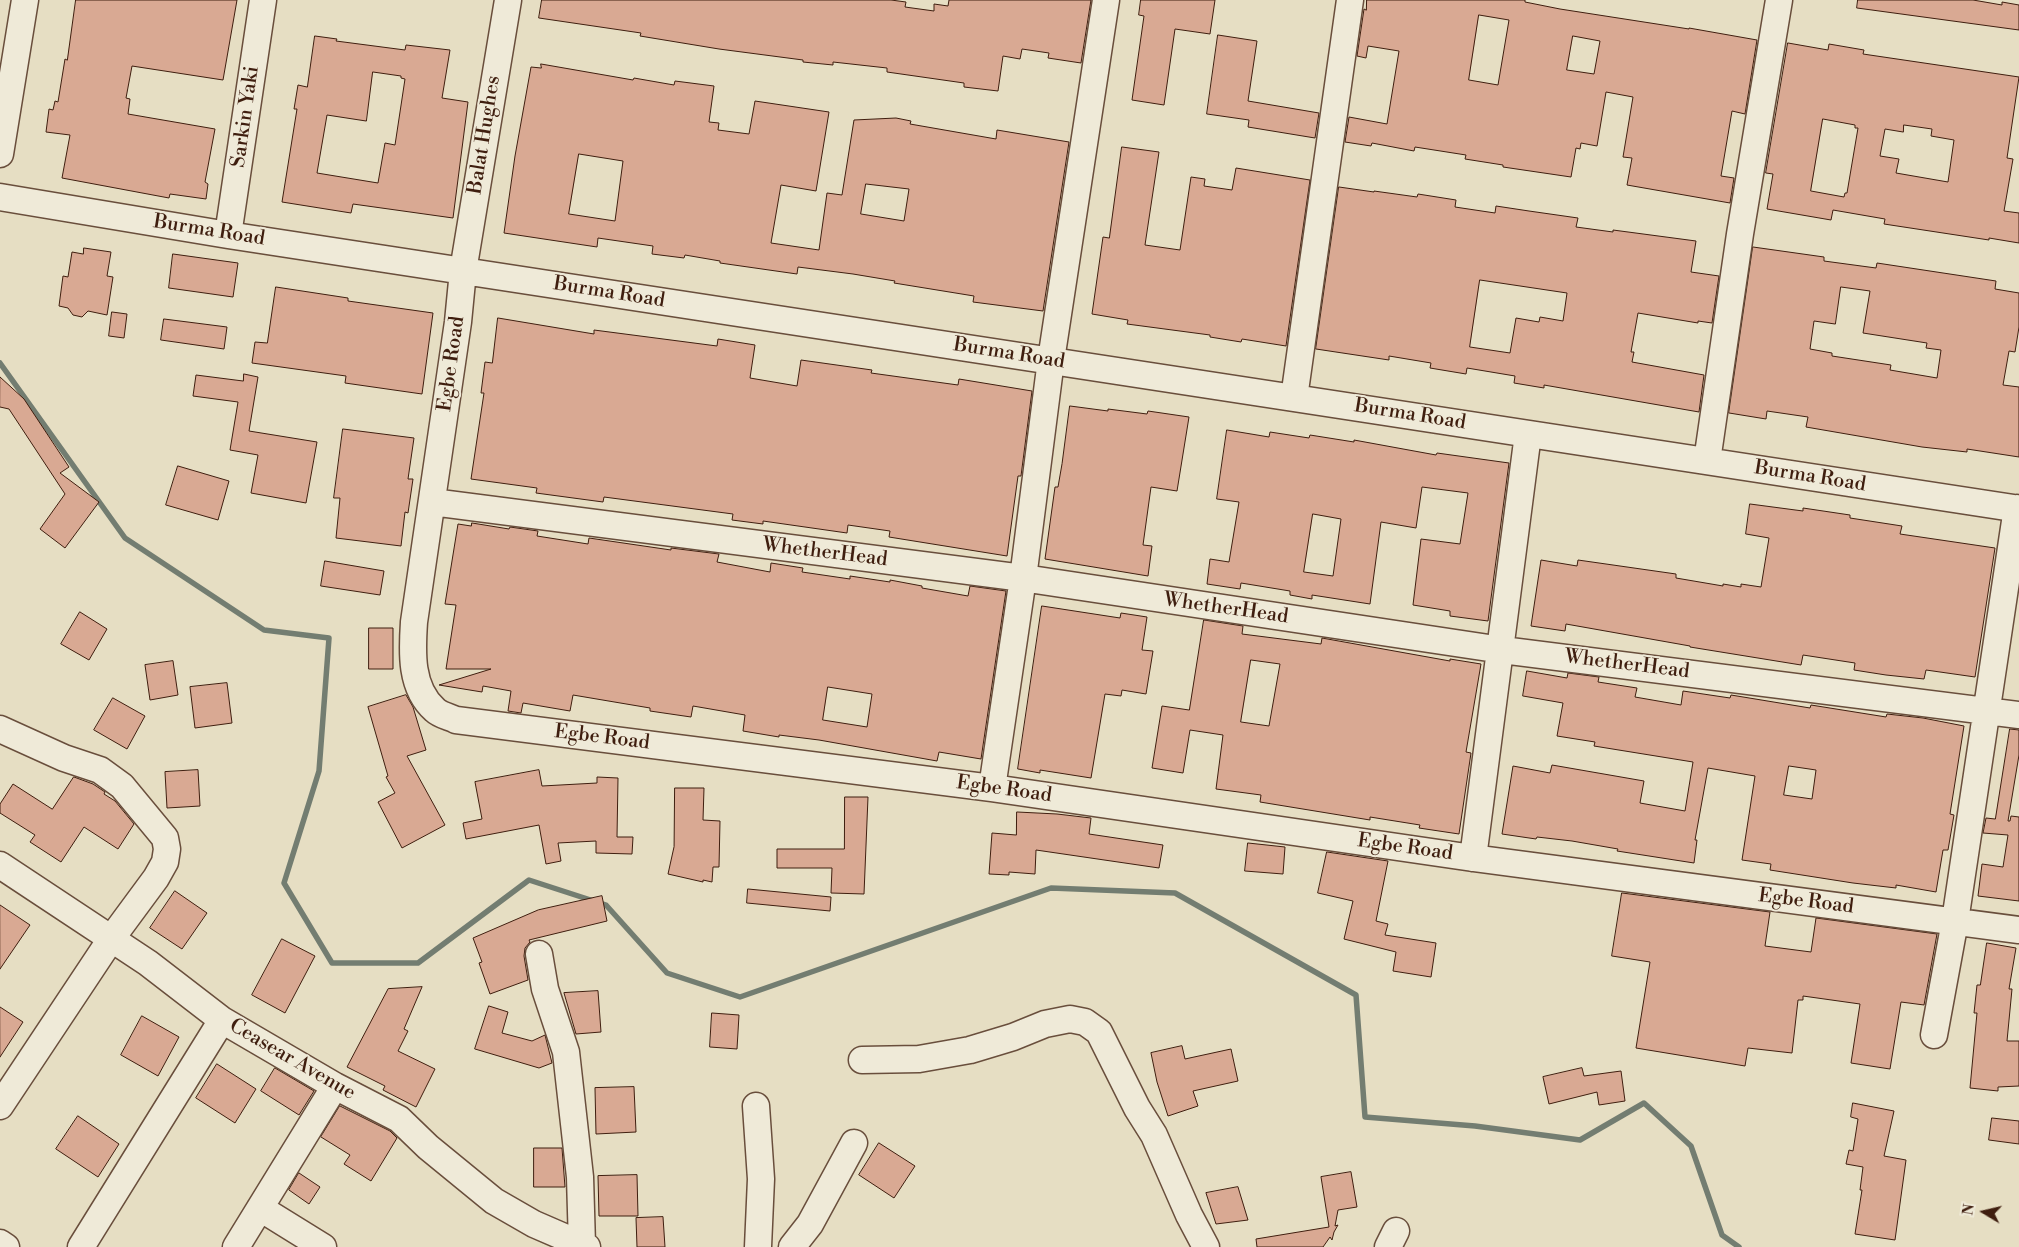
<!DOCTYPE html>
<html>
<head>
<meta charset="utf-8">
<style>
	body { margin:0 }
	#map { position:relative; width:2019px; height:1247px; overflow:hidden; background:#e6dec3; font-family:"Libre Bodoni",serif }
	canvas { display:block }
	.north { position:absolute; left:1959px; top:1187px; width:50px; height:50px; -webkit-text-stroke:4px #efead8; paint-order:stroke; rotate:279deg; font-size:14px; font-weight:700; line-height:20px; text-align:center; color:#3f1e0f }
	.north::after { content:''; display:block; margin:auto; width:18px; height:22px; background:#3f1e0f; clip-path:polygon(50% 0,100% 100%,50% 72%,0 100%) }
</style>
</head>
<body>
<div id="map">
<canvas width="2019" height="1247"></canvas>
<div class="north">N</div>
</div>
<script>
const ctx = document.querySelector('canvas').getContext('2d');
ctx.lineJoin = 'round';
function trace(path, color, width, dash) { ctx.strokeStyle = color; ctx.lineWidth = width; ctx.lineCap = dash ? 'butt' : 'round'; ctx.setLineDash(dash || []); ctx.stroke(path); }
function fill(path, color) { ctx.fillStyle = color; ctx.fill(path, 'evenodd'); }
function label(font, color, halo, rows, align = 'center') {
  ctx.font = font + ' "Libre Bodoni",serif'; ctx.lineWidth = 4; ctx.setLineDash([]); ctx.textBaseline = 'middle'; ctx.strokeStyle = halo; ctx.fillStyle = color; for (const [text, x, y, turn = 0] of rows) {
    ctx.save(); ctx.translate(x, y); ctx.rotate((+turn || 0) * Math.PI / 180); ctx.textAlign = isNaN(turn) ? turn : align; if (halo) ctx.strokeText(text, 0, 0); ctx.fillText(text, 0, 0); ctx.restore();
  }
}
trace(new Path2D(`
	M0 363 125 538 264 630 329 638 319 771 284 883 332 963H418L529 880 606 905 667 973 740 997 1051 888 1175 893 1356 995 1365 1117 1475 1126 1580 1140 1644 1103 1691 1146 1722 1235 1739 1247`), '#737d71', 5.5);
const building = new Path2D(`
	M76 0H237L223 80 132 66 126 98 130 99 128 114 215 129 205 182 208 184 206 199 170 194 169 198 62 178 70 135 46 132 49 109 53 110 55 101 58 102 65 59 67 60Z
	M542 0H891L906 2 905 7 934 11V4L948 6 949 0H1091L1081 63 1048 58 1049 53 1022 49 1020 59 1003 56 998 91 964 87V83L887 72V68L833 62V65L803 62V60L719 49 640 36 641 33 539 18Z
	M1141 0H1215L1210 34 1175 29 1164 105 1132 100 1144 16 1139 15Z
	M1367 0H1525V2L1560 9 1689 29V28L1757 40 1745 114 1732 111 1721 176 1734 178 1730 203 1627 185 1632 158 1623 157 1633 97 1606 92 1597 146 1581 143 1580 149 1576 148 1571 177 1503 167V165L1465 159 1466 155 1415 147 1414 151 1372 143 1371 146 1345 142 1349 117 1387 124 1399 51 1368 46 1366 58 1357 56 1364 9 1366 10ZM1479 15 1509 20 1498 85 1469 80ZM1573 36 1600 41 1594 74 1567 70Z
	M1858 0H1973L2002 5V2L2019 5V30L1857 8Z
	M1218 35 1257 41 1248 101 1319 113 1315 138 1248 127 1249 120 1207 114Z
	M315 36 337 39 336 41 405 50 406 45 450 50 442 98 468 102 453 218 353 204 351 213 282 202 297 109H294L298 85 307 87ZM373 72 401 76V78L405 79 395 145 385 143 378 183 317 173 327 115 366 121Z
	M1788 43 1828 50 1829 44 1864 50 1863 54 2019 77 2007 158 2013 159 2004 211 2019 213V243L1989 238V240L1884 224 1885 219 1833 210 1831 220 1767 209 1773 174 1766 173ZM1823 119 1855 125V128H1858L1847 193H1845L1844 197 1811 191ZM1904 125 1932 129 1931 136 1954 140 1948 182 1896 173 1899 159 1880 156 1885 129 1903 132Z
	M541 64 633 80 634 78 674 85 675 81 714 86 709 122 719 123 718 130 749 134 755 101 829 112 816 191 781 185 771 243 819 250 827 193 842 195 854 120 896 118 911 121 910 124 996 139 997 130 1069 142 1043 311 973 302 974 296 894 283 895 281 853 274 798 267 797 274 720 263V261L685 255 684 258 652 254 653 246 598 238 597 247 504 233 515 156 531 67 541 68ZM579 154 623 161 615 221 569 214ZM866 184 909 189 904 221 861 214Z
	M1122 147 1159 152 1145 245 1180 250 1191 177 1205 179 1204 186 1232 190 1236 168 1310 180 1286 346 1242 339 1241 342 1210 337V335L1127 324 1128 320 1092 314 1103 237 1109 238Z
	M1339 187 1374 192V191L1417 197 1418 194 1456 200 1455 207 1495 213 1496 206 1529 211 1578 218 1576 227 1613 232V230L1696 241 1691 272 1719 276 1712 323 1698 321V323L1638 313 1631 352H1634L1632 362 1704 375 1699 412 1544 385V388L1514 383 1515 376 1467 368 1466 374 1430 368 1431 363 1389 356V360L1316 349ZM1480 280 1567 293 1563 321 1540 317 1539 322 1516 318 1510 353 1470 347Z
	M1753 247 1824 257V261L1876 268 1877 263 1996 281 1995 289 2019 293V327L2015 352 2009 351 2003 385 2019 387V457L1967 449V452L1922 447 1806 427 1808 417 1767 411 1766 419 1729 413ZM1841 287 1870 291 1863 333 1927 343 1926 348 1941 350 1937 378 1890 370 1891 365 1832 356V353L1810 349 1814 321 1835 324Z
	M84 248 111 252 107 276 113 277 107 315 88 311 82 317 73 315 68 308 59 306 63 276 68 277 72 252 83 254Z
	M173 254 238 263 233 297 169 288Z
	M276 287 348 298V301L433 313 422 394 345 383 346 376 252 363 255 342 267 343Z
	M112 312 127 314 124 338 109 336Z
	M498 318 594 334V330L717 346 718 339 755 345 750 378 797 386 801 360 872 370 871 373 958 385 959 379 1032 391 1021 476H1018L1007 556 889 537 890 531 848 525 847 533 763 521V524L732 520 733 514 604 497 603 502 536 493 537 488 471 479 484 393H481L485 362 492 363Z
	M164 319 227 327 224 349 161 340Z
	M244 374 258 377 249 431 317 442 306 503 251 493 258 455 230 450 238 402 193 396 196 375 243 381Z
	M0 377 24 399 69 467 60 473 99 502 65 548 40 529 65 494 9 409 0 407Z
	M1070 406 1108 411V409L1147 414 1148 411 1189 417 1177 491 1151 487 1143 545 1152 546 1148 576 1045 559 1055 487H1058L1062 464Z
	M343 429 414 438 408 479H413L408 513 405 512 401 546 336 538 340 498H334Z
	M1227 430 1269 437 1270 432 1309 438 1310 435 1354 442V440L1436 455 1437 453 1509 463 1488 621 1450 616V611L1413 605 1421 539 1460 544 1468 493 1422 487 1416 528 1381 522 1370 604 1312 595V599L1290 595V591L1241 583 1240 589 1207 584 1210 559 1229 562 1239 502 1217 499ZM1313 514 1341 519 1333 576 1304 572Z
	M178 466 229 481 218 520 166 505Z
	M1750 504 1803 511V508L1850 515V518L1902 526 1900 534 1995 548 1975 677 1926 670 1924 679 1886 675 1854 670 1855 663 1803 655 1801 665 1690 647V646L1566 624 1565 631 1531 626 1541 560 1577 566 1578 560 1676 574V578L1723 586V584L1741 587V584L1761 587 1769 538 1746 534Z
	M472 523 509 529 510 527 538 531 537 536 588 544 589 538 671 550V548L719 554 717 562 770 572 771 563 803 568 802 572 850 579V576L890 582V580L922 586V588L968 596 970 586 1006 591 981 759 939 752 937 761 819 740 779 735V737L743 731 745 715 693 706 691 717 650 711V708L573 695 570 711 523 703 521 713 508 711 511 691 483 686 482 692 439 685 491 669H446L456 605 445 604 458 524 471 526ZM828 687 872 694 867 727 823 720Z
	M325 561 384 571 380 595 321 586Z
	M1042 606 1120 618 1121 613 1147 617 1142 650 1153 651 1146 694 1122 690 1121 696 1105 694 1091 778 1040 770V773L1018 769Z
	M80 612 107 629 89 660 61 644Z
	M1204 620 1243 626 1242 634 1321 644 1322 638 1450 661V659L1481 664 1466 752 1471 753 1459 834 1419 828 1420 825 1370 817V820L1260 802 1261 795 1216 789 1223 735 1190 730 1183 773 1152 768 1162 706 1189 710ZM1251 660 1280 664 1269 726 1241 722Z
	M369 628H393V669H369Z
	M173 661 178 695 150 700 145 665Z
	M1527 671 1567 678 1568 673 1599 677 1598 682 1637 688 1635 697 1681 705 1683 691 1730 698 1731 695 1810 708 1811 705 1886 717 1887 714 1923 718 1964 726 1950 814 1954 815 1948 850H1943L1936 892 1896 885V888L1853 883 1770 870 1771 864 1742 860 1755 776 1708 768 1695 840H1697L1694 863 1617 851 1618 849 1572 841 1537 837 1536 839 1502 834 1513 766 1550 773 1552 765 1644 781 1640 803 1685 811 1693 762 1594 746 1595 742 1557 736 1563 703 1523 696ZM1789 766 1816 770 1812 799 1784 795Z
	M227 683 232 723 195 728 190 687Z
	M406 695 413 707 426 750 407 756 445 825 402 848 378 802 395 793 386 777 388 776 368 707Z
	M113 698 145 716 127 749 94 730Z
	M2010 729 2019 730V755L2008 821H2010L2011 816 2019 817V901L1978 896 1982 864 2003 867 2008 835 1983 833 1986 818 1995 819Z
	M198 770 200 806 167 808 165 772Z
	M539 770 542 786 597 783V777L618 778 617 837H633L632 854 596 853V841L558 843 561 861 546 864 539 825 466 839 463 823 482 819 475 782Z
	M74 777 93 784 105 792 104 794 115 801 134 824 118 849 84 827 61 862 30 842 35 835 0 813V804L13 784 52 809Z
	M675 788H704L703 820 720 821 719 867H713L712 882 703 880V882L668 874 674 847Z
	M845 797H868L864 894 831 893 832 868H777V849H844Z
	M1017 812 1057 814 1091 818 1089 834 1163 845 1159 868 1036 850 1035 874 1009 872V875L989 874 992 833 1016 835Z
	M1248 843 1285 847 1283 874 1245 871Z
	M1327 852 1388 861 1376 921 1388 924 1385 935 1436 943 1431 977 1393 971 1396 952 1344 939 1353 901 1318 893Z
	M748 889 831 897 830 911 747 903Z
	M175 891 207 913 182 949 150 928Z
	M1622 893 1770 912 1765 946 1811 952 1816 918 1937 934 1924 1005 1901 1002 1890 1069 1851 1063 1860 1004 1803 996V1000H1798L1792 1053 1748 1048 1745 1066 1636 1048 1650 962 1612 956Z
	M602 896 607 921 529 940 530 942 525 948 524 956 528 980 490 994 479 963 482 962 473 938 538 910Z
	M0 905 30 925 0 969Z
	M282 939 315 956 285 1013 252 995Z
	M1987 943 2016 948 2009 989H2012L2007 1041H2019V1086L1998 1087V1091L1970 1088 1977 1013H1974L1977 985H1980Z
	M422 987 404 1029 408 1031 398 1051 435 1069 416 1107 383 1090 385 1086 347 1067 388 989Z
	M598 991 601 1032 576 1034 564 993Z
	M489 1006 508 1012 502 1033 532 1041 545 1035 552 1063 539 1068 475 1049Z
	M0 1007 23 1022 0 1057Z
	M712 1013 739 1015 737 1049 710 1047Z
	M142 1016 179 1037 158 1076 121 1055Z
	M1182 1046 1185 1059 1231 1049 1238 1081 1193 1091 1198 1106 1168 1116 1157 1082 1151 1053Z
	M217 1064 256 1089 235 1123 196 1098Z
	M275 1068 314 1091 299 1115 261 1091Z
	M1582 1068 1584 1076 1621 1071 1625 1101 1599 1105 1597 1092 1549 1104 1543 1077Z
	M634 1087 636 1132 596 1134 595 1088Z
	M1853 1103 1894 1111 1884 1156 1906 1160 1895 1240 1855 1234 1862 1190H1860L1863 1167 1846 1164 1849 1150 1853 1151 1858 1119 1851 1117Z
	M340 1106 390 1131 397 1138 371 1181 344 1164 350 1155 321 1137Z
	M78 1116 119 1144 98 1177 56 1149Z
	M1992 1118 2019 1121V1144L1989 1140Z
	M879 1143 915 1166 894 1198 859 1175Z
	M534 1148H562L565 1187H534Z
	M1351 1172 1357 1207 1338 1210 1335 1226 1338 1225 1334 1232 1332 1240 1330 1237 1323 1247H1257L1256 1239 1329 1227 1321 1177Z
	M299 1173 320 1187 309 1204 289 1190Z
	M637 1175 638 1216H599L598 1176Z
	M1238 1187 1248 1220 1216 1224 1206 1193Z
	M663 1217 665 1247H637L636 1218Z`);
fill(building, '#d9a993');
trace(building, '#3f1e0f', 1);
const minor = new Path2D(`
	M508 0 463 271 458 322 414 622C412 652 410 688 435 710 440 715 450 717 456 720L992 788 1473 858 2019 930
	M0 154 25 0
	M0 197 228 235 2019 509
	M228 235 263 0
	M1294 398 1350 0
	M1707 461 1740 234 1779 0
	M432 502 1023 578 1502 650 2019 715
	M0 729 64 758 100 770 122 786 165 838 167 849 165 862 156 878 111 939 0 1106
	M992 788 1023 578 1051 360 1106 0
	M1473 858 1528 434
	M0 865 148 963 222 1020 335 1086 399 1119 428 1147 494 1201 534 1224 587 1247
	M539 954 545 989 566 1052 580 1177 582 1245
	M1934 1035 1955 921 2017 508
	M862 1060 919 1059 970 1050 1013 1037 1045 1024 1070 1019 1085 1022 1099 1032 1137 1108 1154 1135 1189 1215 1206 1247
	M756 1106 761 1179 758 1247
	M260 1208 323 1247
	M0 1243 6 1247
	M81 1247 222 1020
	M236 1247 335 1086
	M792 1247 810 1224 854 1143
	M1388 1247 1396 1231`);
trace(minor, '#694e3c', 29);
trace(minor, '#efead8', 26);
label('20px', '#3f1e0f', '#efead8', [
	["Sarkin Yaki",246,117,-82],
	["Balat Hughes",485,135,-81],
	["Burma Road",209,231,9],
	["Burma Road",609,293,9],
	["Burma Road",1009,354,9],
	["Egbe Road",452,364,-82],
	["Burma Road",1410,415,9],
	["Burma Road",1810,477,9],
	["WhetherHead",825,553,7],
	["WhetherHead",1226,609,8],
	["WhetherHead",1627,665,7],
	["Egbe Road",602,738,7],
	["Egbe Road",1004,790,8],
	["Egbe Road",1405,848,8],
	["Egbe Road",1806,902,7],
	["Ceasear Avenue",292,1060,30]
]);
</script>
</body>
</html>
